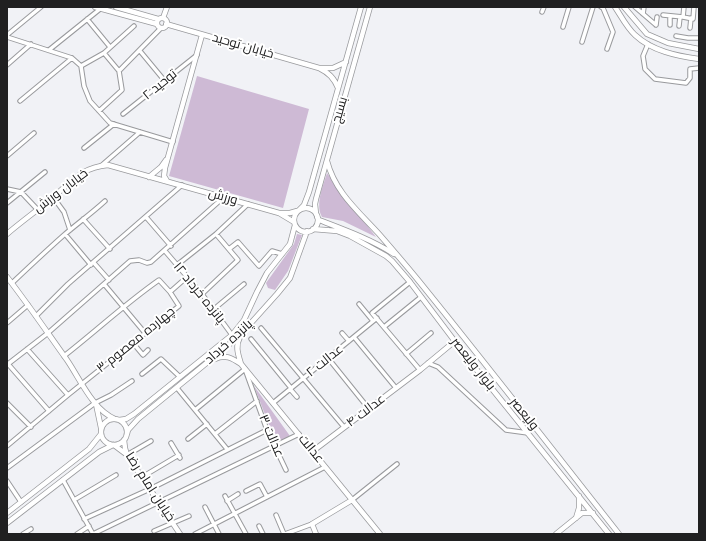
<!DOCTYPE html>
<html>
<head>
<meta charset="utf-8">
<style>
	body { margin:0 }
	#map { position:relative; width:706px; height:541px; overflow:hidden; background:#f1f2f6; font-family:Helvetica,sans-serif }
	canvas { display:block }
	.frame { position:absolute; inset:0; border:8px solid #202021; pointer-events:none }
</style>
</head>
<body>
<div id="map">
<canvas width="706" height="541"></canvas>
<div class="frame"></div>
</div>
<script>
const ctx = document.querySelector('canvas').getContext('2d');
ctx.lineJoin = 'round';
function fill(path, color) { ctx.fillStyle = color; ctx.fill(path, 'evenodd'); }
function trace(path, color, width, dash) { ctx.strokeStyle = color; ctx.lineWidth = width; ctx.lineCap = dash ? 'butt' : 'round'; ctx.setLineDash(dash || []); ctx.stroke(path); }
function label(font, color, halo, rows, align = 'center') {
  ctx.font = font + ' Helvetica,Cairo,sans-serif'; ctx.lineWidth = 4; ctx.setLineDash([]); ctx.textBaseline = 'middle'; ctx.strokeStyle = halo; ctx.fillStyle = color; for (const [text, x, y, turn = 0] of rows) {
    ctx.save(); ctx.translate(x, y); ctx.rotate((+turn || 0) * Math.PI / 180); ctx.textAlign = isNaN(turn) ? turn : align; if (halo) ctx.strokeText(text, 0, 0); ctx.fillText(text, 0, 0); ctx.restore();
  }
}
fill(new Path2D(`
	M197 76 309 109 283 208 169 176Z
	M327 173 376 237 343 221 322 217C315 204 323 186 327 173Z
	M297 234 302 235 288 271 275 290 268 288 266 283 294 244Z
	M254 386 290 436 276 443Z`), '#cebad5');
const street = new Path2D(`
	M601 7 603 8 613 32 607 49
	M635 7 656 25
	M684 7 683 17 693 19 694 7
	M542 12 544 7
	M643 14 644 7
	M663 15 683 17
	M87 19 110 47
	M656 25 657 17
	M670 25V16
	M679 26 680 17
	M563 27 569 7
	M690 28 691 18
	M7 35 41 7
	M676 36 688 38H699
	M7 37 72 58 81 66 84 86 90 101 110 123 173 142
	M582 42 593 7
	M648 44 643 56 645 69 655 79 686 83 690 78V69L699 68
	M49 50 100 9
	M140 51 164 80
	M104 53 119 71
	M7 65 31 44
	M81 66 104 53 134 26
	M20 101 72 58
	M99 111 122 90 119 71 161 28
	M123 114 197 55
	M84 148 114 124
	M7 156 34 133
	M102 165 140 132
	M7 189 21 192 37 209
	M53 197 64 212 70 230
	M7 203 45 172
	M146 217 171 246
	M83 219 110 249
	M65 234 91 265
	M229 249 238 242 259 266 272 251 282 254
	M165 251 202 294 232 335
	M94 263 109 280
	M177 265 216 234 248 204
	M410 282 372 313 420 370
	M12 283C29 267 47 250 64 235 78 223 92 213 105 201
	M104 284 145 333
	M202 294 238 260 216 234
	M359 304 373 321
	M214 309 244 284
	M36 316 68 284 182 185
	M7 323 28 305
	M384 327 421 297
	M261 328 344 427
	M342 333 349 341
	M354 337 396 388
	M251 339 291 388
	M133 343 143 355 148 350
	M27 349 68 395
	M406 354 431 333
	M64 356C96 331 126 303 159 280L170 292
	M328 358 369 409
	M428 363 438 367 506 430 528 433
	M142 374 161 359 180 377
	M177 388 227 449
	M290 389 297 397
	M7 403 31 427
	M273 403 377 318
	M195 410 245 369 267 430 286 470
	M49 411 8 364 48 333 130 261 139 260 147 263 151 262 224 197
	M215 434 257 401
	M188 439 207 424
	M171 443 180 458
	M7 446 68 395 179 306 170 292 187 277
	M127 455 151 441
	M7 468 95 403 111 395 132 381
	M142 477 179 455
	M63 480 93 534 299 434
	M7 481 21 502
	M246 491 260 484 267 497
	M225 496 246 534
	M74 500 116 475
	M352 500 397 464
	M227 501 238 494
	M205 507 219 534
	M276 515 284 534
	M84 519 150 489 267 430
	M259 526 263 534
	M154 531 189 516
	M23 534 31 529
	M77 534 89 526
	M195 534 325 467
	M285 534 312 524`);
const secondary = new Path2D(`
	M95 7 157 24
	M116 7 158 19
	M615 7C621 16 627 28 635 35 652 51 677 56 699 59
	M624 7 647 34 668 43 699 49
	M163 18 167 7
	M157 23a5 5 0 1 1 10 0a5 5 0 1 1-10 0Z
	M166 24 319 68
	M338 88C334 78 329 73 319 68H333L346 62
	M327 161C335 192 358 211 379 234 392 249 405 264 418 280 486 364 552 449 619 534
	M149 177 161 167 166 160
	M167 181 164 176 165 168 202 35
	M294 220a12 12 0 1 1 24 0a12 12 0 1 1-24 0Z
	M299 210 304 205 309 192 361 7
	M279 213 294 222
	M316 214 315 204 316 199 370 7
	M317 217 319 220C345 230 370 239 394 254
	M313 229 337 231 350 236 386 256 392 261 410 282 472 364 609 534
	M7 234C22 221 38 210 53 197 73 181 80 168 108 165L279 213H290L297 211
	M7 277C28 304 47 332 67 360 80 379 93 410 115 419
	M240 337C235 346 238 354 241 364
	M215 359C225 354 232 358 241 364L380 534
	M96 404 101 428
	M101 432a13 13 0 1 1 26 0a13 13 0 1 1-26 0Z
	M119 420 126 419 134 414 232 335 244 320 257 292 267 273 290 244 295 225
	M127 434 128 430 138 419 231 343 242 333 277 294 290 278 307 231
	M124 440 125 448 127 455 180 534
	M114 445 126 454
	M313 451 420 370 455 341
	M7 513 89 449 101 434
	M576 518 579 508V496
	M7 523 99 452 113 445
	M316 534 312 524 352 500
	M556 534 582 513H593`);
trace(street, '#999a9d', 5.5);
trace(secondary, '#999a9d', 6);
trace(street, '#fff', 3.5);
trace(secondary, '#fff', 4.5);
label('13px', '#202021', '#fff', [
	["خیابان توحید",243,46,16],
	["توحید ۲",160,85,-39],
	["بسیج",340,110,-74],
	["خیابان ورزش",61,191,-37],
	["ورزش",223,197,16],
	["پانزده خرداد ۱۲",199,293,51],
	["چهارده معصوم ۳",136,340,-39],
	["پانزده خرداد",229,342,-42],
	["عدالت ۲",325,361,-39],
	["بلوار ولیعصر",473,364,52],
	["عدالت ۴",366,411,-37],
	["ولیعصر",524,414,51],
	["عدالت ۳",271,436,67],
	["عدالت",311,449,51],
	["خیابان امام رضا",150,487,57]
]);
</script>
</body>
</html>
